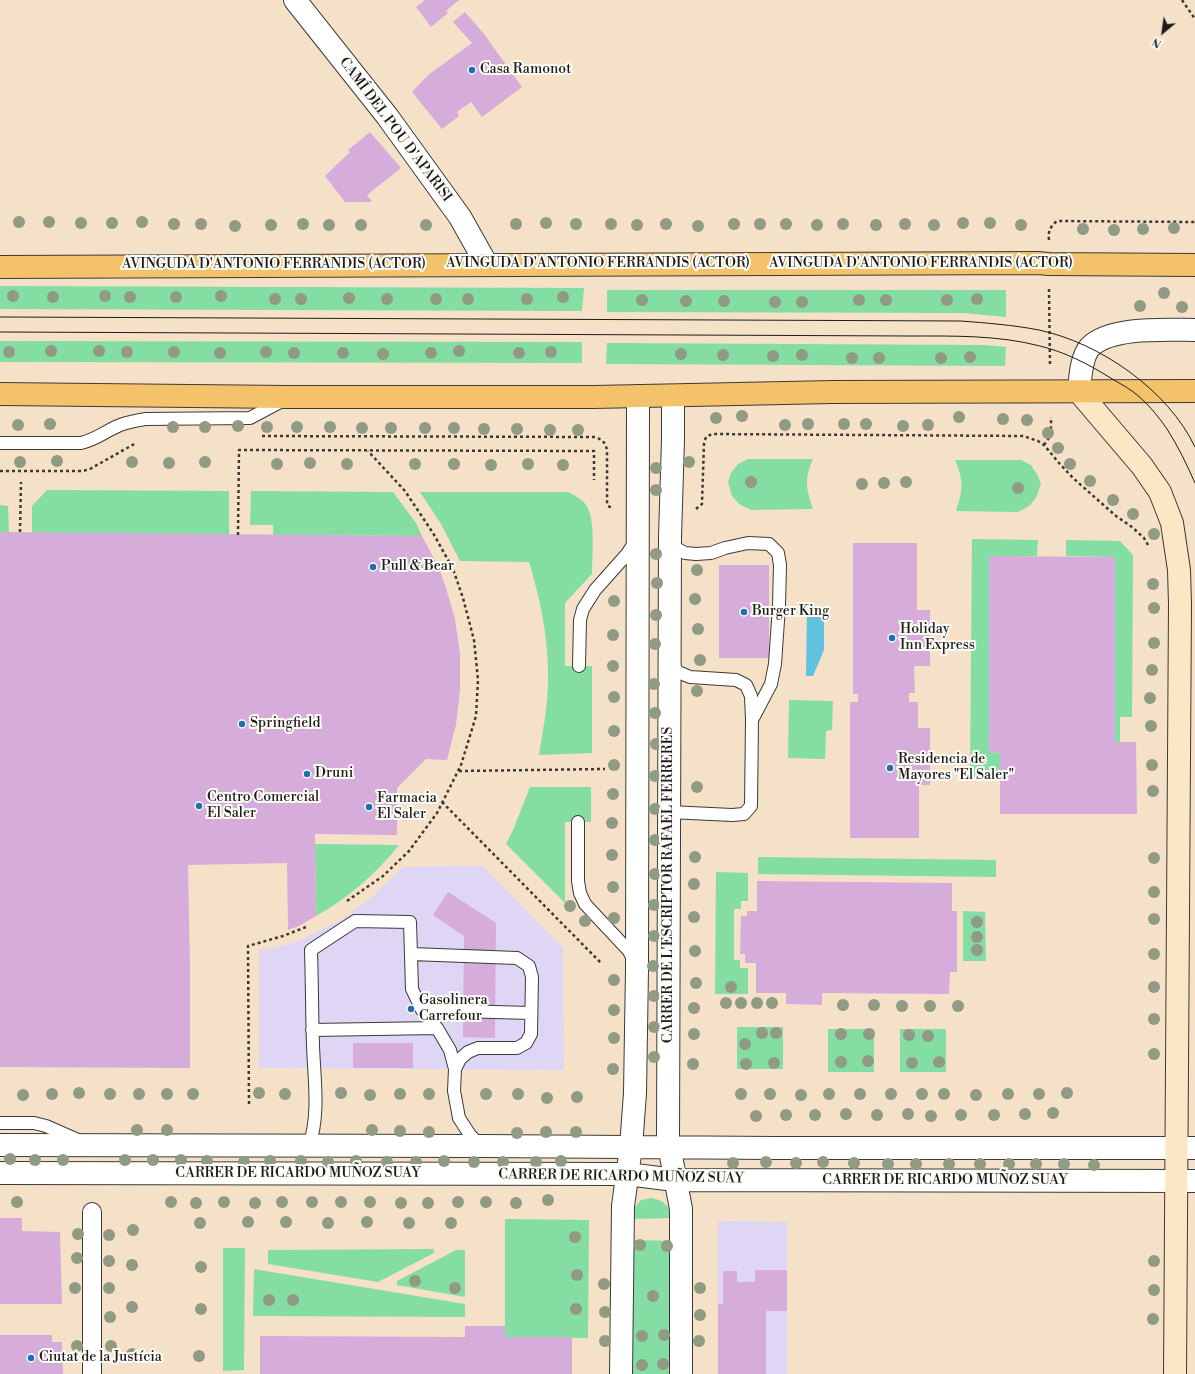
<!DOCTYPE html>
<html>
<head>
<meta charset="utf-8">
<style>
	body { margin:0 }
	#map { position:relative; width:1195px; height:1374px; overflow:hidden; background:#f4e1c7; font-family:"Libre Bodoni",serif }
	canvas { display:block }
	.north { position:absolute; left:1143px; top:12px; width:40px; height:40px; -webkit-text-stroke:3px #fdfcf7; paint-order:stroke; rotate:209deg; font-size:11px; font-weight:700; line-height:16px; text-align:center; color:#1c1c1c }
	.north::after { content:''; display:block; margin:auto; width:14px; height:18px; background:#1c1c1c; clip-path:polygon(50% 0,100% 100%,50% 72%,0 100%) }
</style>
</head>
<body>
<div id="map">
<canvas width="1195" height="1374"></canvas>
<div class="north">N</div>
</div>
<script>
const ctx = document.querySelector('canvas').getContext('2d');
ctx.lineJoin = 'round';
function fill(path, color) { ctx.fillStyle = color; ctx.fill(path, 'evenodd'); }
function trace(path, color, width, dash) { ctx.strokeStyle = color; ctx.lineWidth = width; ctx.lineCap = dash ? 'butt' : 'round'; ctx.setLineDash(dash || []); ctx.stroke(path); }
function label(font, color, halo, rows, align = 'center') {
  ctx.font = font + ' "Libre Bodoni",serif'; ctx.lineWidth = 4; ctx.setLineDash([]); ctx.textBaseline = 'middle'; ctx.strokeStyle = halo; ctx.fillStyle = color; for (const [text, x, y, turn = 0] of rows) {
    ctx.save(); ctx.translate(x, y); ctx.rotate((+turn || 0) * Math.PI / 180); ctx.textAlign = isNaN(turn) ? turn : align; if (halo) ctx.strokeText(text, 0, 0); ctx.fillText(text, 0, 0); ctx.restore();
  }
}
fill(new Path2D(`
	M453 866H483L563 948 564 1070 259 1068V950L280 947 303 939 339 921 355 910 373 896 403 867Z
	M718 1221 787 1222V1374H718Z`), '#dfd5f5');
fill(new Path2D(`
	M0 286 584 288 582 311 0 309Z
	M607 290H1006V317L963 313 607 312Z
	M0 341 582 342V363L0 362Z
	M607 343 984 345 1006 347 1005 366 606 364Z
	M748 459H813C804 479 806 488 813 509L751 510 739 504 732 496 728 482 731 473 738 464Z
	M955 460H1021L1031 465 1038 476 1041 484 1036 498 1029 506 1018 512 956 511C963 489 964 481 955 460Z
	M47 490 229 491V535L32 533V506Z
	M251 491 393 492 416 523 422 536 273 535V525H250Z
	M420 492H568C574 495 582 499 586 505 596 518 592 557 592 574L565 603V666H592V753L539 755C541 742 543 730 545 718 553 665 545 614 529 562L460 561 441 524Z
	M0 505 8 506 9 532H0Z
	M972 539 1038 540 1037 556 989 557V752L1000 753V778H970Z
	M1066 540 1120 541 1133 555 1132 717H1120V742H1115V557L1066 556Z
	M789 700 833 701 832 730 826 731 825 759 788 758Z
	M530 787H591V822H565V903L506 844 513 830Z
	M315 844 399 845C376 874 348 898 316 916Z
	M758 857 996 860V877L758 874Z
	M716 872 748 873V901H741V909H734V960H740V968H748V994H715Z
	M963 911 985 912 986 961H963Z
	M737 1027H783V1069H737Z
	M828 1029H874V1072H828Z
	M900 1029H946V1072H900Z
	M651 1198C665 1201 668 1205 673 1218L632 1219 634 1208 641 1200Z
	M505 1219 589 1220 588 1338 505 1337Z
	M633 1240 672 1241 673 1374H633Z
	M223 1248H245L244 1370 223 1371Z
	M434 1249V1253L378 1282 268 1264V1250Z
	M456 1250H465V1297L397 1285V1281Z
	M254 1269 465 1304V1317L253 1316Z`), '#84dea4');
fill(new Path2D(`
	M807 610H824V650L813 676H806Z`), '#61c2df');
fill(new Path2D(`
	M425 0H459L446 11 448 13 431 27 416 7Z
	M465 12 484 34 522 87 482 117 471 102 457 112 459 116 442 129 412 92 428 75 472 43 453 22Z
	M370 132 401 168 367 195 372 202H345L325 176 350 152 348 150Z
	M0 532 422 536 439 568 445 585 455 619 460 654V690L456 725 447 760 426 759 397 788V835L315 834 316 916 299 926 288 930 287 863 188 865 190 968V1068L0 1067Z
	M853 543H917V610H930V666H914L915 693H909V702H918V728H930V785H919V838H850V702H858V694H853Z
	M989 556 1115 557V742H1136L1137 814H1000V753L989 752Z
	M719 565H769V658H719Z
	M757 881 952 883V911H957V972H950L949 994 822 993V1005L786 1004V993H756V963H745V954H740L741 916H747V911H757Z
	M448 892 496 923 495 1038 463 1037 464 936 433 915Z
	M353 1043H413V1068H353Z
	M0 1218H22V1231L60 1232 62 1304H0Z
	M755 1270H787V1311H766V1374H718V1304H723V1271H737V1282H755Z
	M465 1326H505V1337H572V1374H260V1336L465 1337Z
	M0 1335H52V1342H62L63 1374H0Z`), '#d6acdb');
const service = new Path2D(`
	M0 443H81C97 439 104 432 118 426 126 422 136 421 145 419L250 418 282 401
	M671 539 676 548 685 553 696 554 711 553 725 548 748 543 769 544 778 553 780 565 779 606 775 664 771 684 752 720
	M579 666 580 620 583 609 595 590 627 554 635 542
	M669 812 732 815 744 814 751 806 752 720 751 696 746 685 736 680 690 677 678 672 670 661
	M578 822V881L580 893 585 904 629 951 634 961
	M411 954 517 958 529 966 532 977 531 1034 526 1043 517 1048H478L468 1052 460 1059 455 1069
	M422 1010 531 1013
	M312 1030 437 1028
	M0 1123H34L46 1126 80 1141
	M309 1146C320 1114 314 1078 313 1045 312 1014 312 982 311 950L355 921 410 922 412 989 422 1010 437 1028 450 1050 455 1069 454 1091 459 1118 470 1135 480 1145`);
const pedestrian = new Path2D(`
	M92 1374V1212`);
const minor = new Path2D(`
	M295 0 387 116 460 217 487 265
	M673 396V439L670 537 668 1140 681 1209V1374
	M0 1145 481 1146 776 1148H1195
	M0 1173 627 1174 675 1180 1195 1181
	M621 1374 623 1206 631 1147 635 1093 637 969 638 396`);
const tertiary = new Path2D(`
	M1079 392C1080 379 1081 357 1090 347 1111 326 1167 330 1195 330`);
const secondary = new Path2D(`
	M1079 392 1142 466 1160 492 1172 523 1179 570 1180 604 1175 1374`);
const primary = new Path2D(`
	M0 267 1038 263 1049 264 1195 265
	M0 394 287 397H594L832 392 1195 391`);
trace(service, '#3c3a36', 14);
trace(pedestrian, '#3c3a36', 20);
trace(minor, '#3c3a36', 24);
trace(tertiary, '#3c3a36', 24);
trace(secondary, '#3c3a36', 24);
trace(primary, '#3c3a36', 24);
trace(new Path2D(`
	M1182 0 1195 19
	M1049 240C1048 231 1050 227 1057 221L1195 222
	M1049 289 1050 366
	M262 436 595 437C603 440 606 443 607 451V502L608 506 612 508
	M1044 445 1051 435V417
	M0 471H83L90 469 136 443
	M696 509 702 504 704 443 706 437 712 434 1023 436 1038 441 1044 445 1059 463 1073 478 1116 516 1132 527 1144 538 1148 545
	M20 532 21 482
	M238 535 239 450 594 451V480
	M459 771 605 769
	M442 802 602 964
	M347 901 383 876 409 851 437 813 461 765 476 716 478 680 474 640 463 598 453 569 433 533 405 491 368 451
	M249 1104 248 946 283 936 306 927`), '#3c3a36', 2.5, [3, 3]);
trace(service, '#fff', 12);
trace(pedestrian, '#fff', 18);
trace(minor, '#fff', 22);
trace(tertiary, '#fff', 22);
trace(secondary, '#fbe7c3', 22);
trace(primary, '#f4c26a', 22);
trace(new Path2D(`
	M0 317 961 321C987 323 1013 325 1039 330 1100 343 1168 390 1195 447
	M0 332 910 336C953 336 998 335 1040 346 1065 352 1088 364 1109 377 1117 382 1125 386 1132 391 1146 401 1158 416 1167 429 1178 446 1187 465 1195 483`), '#1c1c1c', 1);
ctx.fillStyle = '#919a83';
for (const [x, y] of [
	[19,222],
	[49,222],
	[142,222],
	[81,223],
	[112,223],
	[546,223],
	[963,223],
	[990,223],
	[174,224],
	[201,224],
	[303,224],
	[516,224],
	[576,224],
	[611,224],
	[666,224],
	[734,224],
	[760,224],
	[786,224],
	[843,224],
	[905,224],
	[271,225],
	[329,225],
	[361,225],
	[426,225],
	[637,225],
	[817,225],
	[876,225],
	[934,225],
	[1021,225],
	[235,226],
	[698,226],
	[1174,228],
	[1083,229],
	[1143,229],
	[1114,230],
	[1164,293],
	[13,296],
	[105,296],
	[221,296],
	[53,297],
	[130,297],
	[176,297],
	[563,297],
	[349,298],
	[275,299],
	[301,299],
	[387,299],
	[436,299],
	[468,299],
	[527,299],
	[977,299],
	[642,300],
	[859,300],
	[886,300],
	[947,300],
	[686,301],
	[724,301],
	[775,302],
	[802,302],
	[1140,306],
	[1182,307],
	[51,351],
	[99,351],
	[459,351],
	[9,352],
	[127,352],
	[174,352],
	[266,352],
	[551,352],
	[220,353],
	[294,353],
	[343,353],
	[431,353],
	[519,353],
	[383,354],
	[681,354],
	[723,355],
	[802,355],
	[773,356],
	[970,357],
	[852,358],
	[879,358],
	[941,358],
	[742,416],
	[959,417],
	[716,418],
	[1003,419],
	[1027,420],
	[50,424],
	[808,424],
	[844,424],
	[866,424],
	[18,425],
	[785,425],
	[928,425],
	[238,426],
	[903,426],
	[173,427],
	[205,427],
	[267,427],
	[297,427],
	[330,427],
	[362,428],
	[391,428],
	[425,428],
	[454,428],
	[484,429],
	[517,429],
	[550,430],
	[578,430],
	[1048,433],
	[1058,448],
	[57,461],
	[20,462],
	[132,462],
	[205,462],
	[689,462],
	[169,463],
	[310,463],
	[277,464],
	[347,464],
	[415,464],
	[454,464],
	[528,464],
	[1070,464],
	[491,465],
	[563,465],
	[656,468],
	[1090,481],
	[751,482],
	[906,482],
	[884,483],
	[862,484],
	[1018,488],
	[656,490],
	[1113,500],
	[1133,514],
	[1154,534],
	[656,554],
	[697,570],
	[657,583],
	[1153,584],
	[695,599],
	[614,601],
	[1154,608],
	[656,615],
	[698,629],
	[613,635],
	[1154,643],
	[655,644],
	[700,660],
	[613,666],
	[1152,670],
	[654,684],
	[697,691],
	[614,697],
	[1150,698],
	[655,713],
	[1151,726],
	[614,731],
	[656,744],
	[614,765],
	[1152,765],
	[655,776],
	[697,787],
	[1153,791],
	[613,794],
	[655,809],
	[612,823],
	[655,840],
	[612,855],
	[695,857],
	[1154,858],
	[655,874],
	[694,884],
	[613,887],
	[1154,892],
	[654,905],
	[570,906],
	[694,917],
	[614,918],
	[1154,919],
	[585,921],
	[977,922],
	[654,936],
	[977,937],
	[977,950],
	[695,951],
	[1154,954],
	[653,966],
	[614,980],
	[696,983],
	[731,987],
	[1154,987],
	[654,996],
	[726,1003],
	[741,1003],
	[757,1003],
	[772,1003],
	[843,1005],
	[874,1005],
	[902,1006],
	[930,1006],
	[958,1006],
	[694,1008],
	[614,1010],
	[1154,1019],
	[654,1027],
	[762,1033],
	[776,1033],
	[694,1034],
	[841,1034],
	[869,1034],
	[909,1035],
	[928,1036],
	[614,1038],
	[745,1044],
	[1154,1054],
	[654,1057],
	[868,1061],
	[841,1062],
	[939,1062],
	[774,1063],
	[912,1063],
	[693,1064],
	[746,1064],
	[613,1069],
	[79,1093],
	[259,1093],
	[341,1093],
	[1067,1093],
	[52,1094],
	[110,1094],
	[139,1094],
	[167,1094],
	[193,1094],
	[285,1094],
	[400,1094],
	[429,1094],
	[486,1094],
	[518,1094],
	[741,1094],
	[770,1094],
	[829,1094],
	[860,1094],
	[891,1094],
	[922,1094],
	[944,1094],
	[1008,1094],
	[1039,1094],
	[23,1095],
	[370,1095],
	[801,1095],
	[976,1095],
	[577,1097],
	[547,1098],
	[1053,1113],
	[846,1114],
	[908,1114],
	[1025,1114],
	[786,1115],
	[815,1115],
	[877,1115],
	[961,1115],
	[994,1115],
	[756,1116],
	[931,1116],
	[137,1130],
	[167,1130],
	[372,1130],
	[400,1131],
	[429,1132],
	[546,1132],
	[576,1132],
	[517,1133],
	[10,1159],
	[35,1160],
	[63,1160],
	[125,1160],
	[153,1160],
	[181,1160],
	[207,1161],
	[270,1161],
	[301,1161],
	[356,1161],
	[444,1161],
	[561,1161],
	[244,1162],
	[328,1162],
	[387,1162],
	[416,1162],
	[474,1162],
	[503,1162],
	[536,1162],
	[766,1162],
	[823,1162],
	[733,1163],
	[796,1163],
	[854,1163],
	[888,1164],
	[916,1164],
	[949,1164],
	[980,1164],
	[1009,1164],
	[1036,1164],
	[1064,1164],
	[1094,1165],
	[548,1200],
	[17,1202],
	[171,1202],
	[224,1202],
	[282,1202],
	[312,1202],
	[341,1202],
	[370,1202],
	[458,1202],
	[486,1202],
	[196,1203],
	[255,1203],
	[401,1203],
	[428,1203],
	[516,1203],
	[248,1222],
	[286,1222],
	[367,1222],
	[200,1223],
	[328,1223],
	[409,1223],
	[451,1223],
	[133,1230],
	[78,1234],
	[109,1235],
	[575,1237],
	[640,1245],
	[667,1246],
	[77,1258],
	[109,1261],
	[1154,1261],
	[132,1265],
	[201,1267],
	[577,1275],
	[415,1281],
	[604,1284],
	[75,1288],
	[109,1288],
	[455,1288],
	[700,1288],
	[1154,1290],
	[653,1296],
	[269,1300],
	[293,1300],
	[132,1307],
	[201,1309],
	[576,1309],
	[605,1312],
	[700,1315],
	[110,1317],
	[1153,1319],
	[664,1335],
	[642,1336],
	[605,1341],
	[699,1341],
	[77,1346],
	[111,1346],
	[132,1354],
	[199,1356],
	[663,1364],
	[642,1365]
]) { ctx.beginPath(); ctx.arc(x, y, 6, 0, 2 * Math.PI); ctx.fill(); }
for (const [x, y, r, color] of [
	[472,70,4,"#1f6fb2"],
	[373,567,4,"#1f6fb2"],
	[744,612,4,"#1f6fb2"],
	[892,638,4,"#1f6fb2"],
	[242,724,4,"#1f6fb2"],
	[890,768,4,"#1f6fb2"],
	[307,774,4,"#1f6fb2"],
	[199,806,4,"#1f6fb2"],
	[369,807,4,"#1f6fb2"],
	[411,1009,4,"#1f6fb2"],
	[31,1358,4,"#1f6fb2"]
]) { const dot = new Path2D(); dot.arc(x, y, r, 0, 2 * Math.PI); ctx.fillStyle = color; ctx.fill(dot); trace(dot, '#fdfcf7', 1.5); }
label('14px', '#1c1c1c', '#fdfcf7', [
	["Casa Ramonot",480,70],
	["Pull & Bear",381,567],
	["Burger King",752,612],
	["Holiday",900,630],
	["Inn Express",900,646],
	["Springfield",250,724],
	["Residencia de",898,760],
	["Mayores \"El Saler\"",898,776],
	["Druni",315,774],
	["Centro Comercial",207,798],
	["El Saler",207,814],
	["Farmacia",377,799],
	["El Saler",377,815],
	["Gasolinera",419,1001],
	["Carrefour",419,1017],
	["Ciutat de la Justícia",39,1358]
], 'left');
label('14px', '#1c1c1c', '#fdfcf7', [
	["CAMÍ DEL POU D'APARISI",395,130,53],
	["AVINGUDA D'ANTONIO FERRANDIS (ACTOR)",598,264],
	["AVINGUDA D'ANTONIO FERRANDIS (ACTOR)",921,264],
	["AVINGUDA D'ANTONIO FERRANDIS (ACTOR)",274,265],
	["CARRER DE L'ESCRIPTOR RAFAEL FERRERES",669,885,-90],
	["CARRER DE RICARDO MUÑOZ SUAY",298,1174],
	["CARRER DE RICARDO MUÑOZ SUAY",621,1177,1],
	["CARRER DE RICARDO MUÑOZ SUAY",945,1181]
]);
</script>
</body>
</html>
